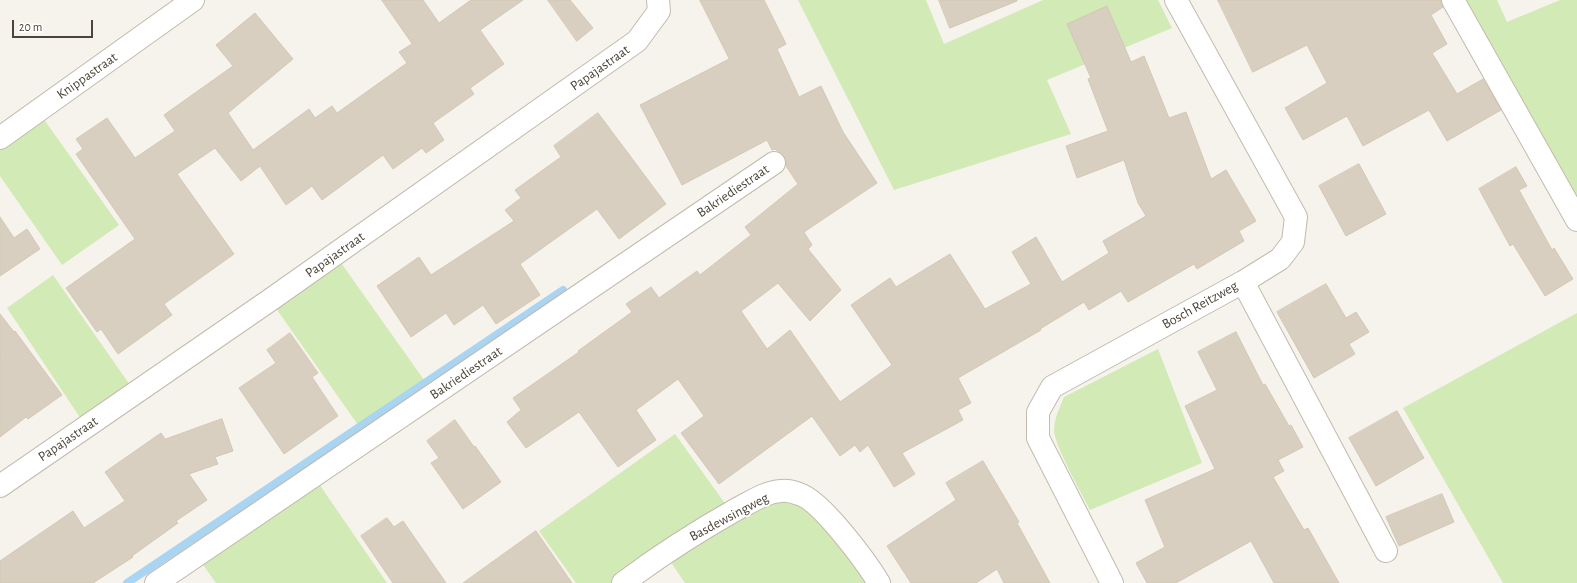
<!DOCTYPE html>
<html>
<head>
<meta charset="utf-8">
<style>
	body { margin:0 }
	#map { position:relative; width:1577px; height:583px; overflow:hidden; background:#f6f3ec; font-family:"Alegreya Sans",sans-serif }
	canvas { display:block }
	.scale { position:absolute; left:12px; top:20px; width:81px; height:18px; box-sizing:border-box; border:2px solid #4b4439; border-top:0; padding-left:5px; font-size:12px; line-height:14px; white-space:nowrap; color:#4b4439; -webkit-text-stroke:3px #fff; paint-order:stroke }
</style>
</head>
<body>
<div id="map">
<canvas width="1577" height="583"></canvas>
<div class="scale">20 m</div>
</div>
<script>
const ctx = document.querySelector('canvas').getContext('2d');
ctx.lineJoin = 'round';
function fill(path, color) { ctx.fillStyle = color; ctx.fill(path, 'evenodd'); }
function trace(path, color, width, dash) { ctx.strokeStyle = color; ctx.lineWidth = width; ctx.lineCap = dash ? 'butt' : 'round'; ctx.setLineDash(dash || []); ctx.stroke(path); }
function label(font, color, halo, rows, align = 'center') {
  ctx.font = font + ' "Alegreya Sans",sans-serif'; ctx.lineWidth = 4; ctx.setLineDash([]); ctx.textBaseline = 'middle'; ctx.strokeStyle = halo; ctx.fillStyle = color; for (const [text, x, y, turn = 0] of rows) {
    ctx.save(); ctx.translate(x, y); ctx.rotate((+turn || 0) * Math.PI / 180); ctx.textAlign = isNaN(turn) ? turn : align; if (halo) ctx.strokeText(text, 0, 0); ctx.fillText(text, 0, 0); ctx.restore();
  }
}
fill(new Path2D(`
	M798 0H926L944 44 1043 0H1158L1172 28 1047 80 1071 134 894 190Z
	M1464 0H1497L1507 22 1560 0H1577V203Z
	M43 118 119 225 62 265 0 176V149Z
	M339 260 429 387 363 432 275 307Z
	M53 275 130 385 81 419 7 308Z
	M1577 313V583H1503L1403 408Z
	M1158 349 1202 463 1090 510C1082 494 1054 445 1054 430 1054 419 1060 407 1064 397Z
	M675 434 729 509 613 583H576L539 531Z
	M317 481 387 583H216L201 562Z
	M785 499 814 512 872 583H685L668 558 746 511Z`), '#d2eab5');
trace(new Path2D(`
	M127 583 563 290`), '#a9d4f2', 8);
const building = new Path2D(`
	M382 0H423L439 23 471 0H523L480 30 504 64 470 88 474 94 433 123 444 140 426 153 422 148 393 169 383 155 322 200 312 186 286 205 260 166 241 181 215 148 177 174 234 254 164 304 172 315 118 354 101 329 97 332 66 288 135 239 76 154 83 149 76 139 107 118 135 158 175 131 164 115 233 66 216 45 255 13 293 59 228 113 253 150 309 109 315 118 332 106 337 113 407 63 399 52 412 44Z
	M548 0H570L593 28 577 41Z
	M700 0H764L786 44 777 49 799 97 821 86 843 132 877 183 804 232 812 245 808 249 841 290 810 321 778 283 741 311 767 349 790 330 840 402 892 365 851 305 890 278 896 287 950 254 985 309 1031 284 1012 252 1036 237 1062 282 1109 253 1103 241 1146 216 1138 203 1124 160 1077 178 1066 146 1108 131 1088 79 1091 78 1067 24 1107 6 1131 62 1144 56 1169 118 1186 112 1211 179 1226 170 1256 221 1239 231 1244 241 1197 269 1194 264 1128 302 1121 291 1089 310 1084 302 1040 329 1041 330 958 378 971 403 958 410 963 420 902 453 915 474 894 487 868 445 860 452 855 445 840 456 812 416 719 484 681 433 704 416 678 379 636 410 656 440 618 467 579 412 526 448 507 422 521 410 513 398 579 352 578 351 632 312 626 304 651 287 659 298 697 271 700 275 751 235 745 227 798 184 786 166V162L784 156 775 149 772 150 767 140 682 185 640 105 729 59Z
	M939 0H1017V1L950 28Z
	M1218 0H1441L1443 7 1431 15 1447 44 1432 53 1457 94 1483 79 1501 110 1447 141 1429 110 1363 146 1347 116 1303 140 1285 108 1327 83 1307 45 1253 72Z
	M598 113 666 204 619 239 597 209 520 264 540 295 496 324 483 305 454 325 446 313 411 337 377 286 419 257 431 275 514 221 505 210 521 198 515 190 561 157 554 146Z
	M1359 164 1386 214 1346 236 1319 186Z
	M1516 167 1527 186 1519 190 1552 250 1554 248 1573 279 1545 296 1513 244 1510 246 1479 189Z
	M0 217 14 238 27 229 40 249 0 276Z
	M1326 284 1346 318 1356 312 1369 332 1349 344 1355 354 1314 378 1277 312Z
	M0 314 14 332 15 331 62 395 28 419 26 417 0 437Z
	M1236 332 1263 385 1265 384 1289 426 1291 425 1303 447 1278 460 1284 471 1273 477 1304 530 1308 528 1339 583H1274L1251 541 1176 583H1147L1136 563 1165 547 1145 500 1215 469 1185 406 1217 390 1198 352Z
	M290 333 318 373 312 377 338 416 284 454 239 388 276 363 267 350Z
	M1397 411 1424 458 1376 486 1349 438Z
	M222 419 233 451 215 457 218 464 189 474 207 500 176 521 178 523 132 556 133 557 93 583H0V561L73 511 84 528 125 501 105 472 161 433 165 439Z
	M455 420 474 447 475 446 501 482 463 509 431 463 439 458 427 441Z
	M983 461 1019 522 1017 523 1050 583H1004L997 569 976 583H911L887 546 956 500 946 483Z
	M1442 494 1454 522 1399 546 1386 517Z
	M387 518 394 527 403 521 446 583H393L361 536Z
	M536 531 572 583H463L520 542Z`);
fill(building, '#d8cfc1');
trace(building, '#d3c7b4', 1);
const minor = new Path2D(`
	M1453 0 1577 220
	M0 138 193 0
	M1243 282 1386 551
	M0 486 273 298 637 41 659 11 658 0
	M156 583 774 163
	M623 583C659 556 698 531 737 509 751 502 765 492 781 491 787 490 794 492 799 494 821 500 867 563 879 583
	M1112 583 1038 438V412L1052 387 1243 282 1280 259 1293 242 1296 217 1176 0`);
trace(minor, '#c2bbae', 24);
trace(minor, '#fff', 22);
label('14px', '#4b4439', '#fff', [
	["Papajastraat",600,68,-35],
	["Knippastraat",87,76,-35],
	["Bakriediestraat",733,191,-34],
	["Papajastraat",335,255,-35],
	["Bosch Reitzweg",1200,305,-29],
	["Bakriediestraat",466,373,-34],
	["Papajastraat",68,439,-34],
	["Basdewsingweg",729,517,-28]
]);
</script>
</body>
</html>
